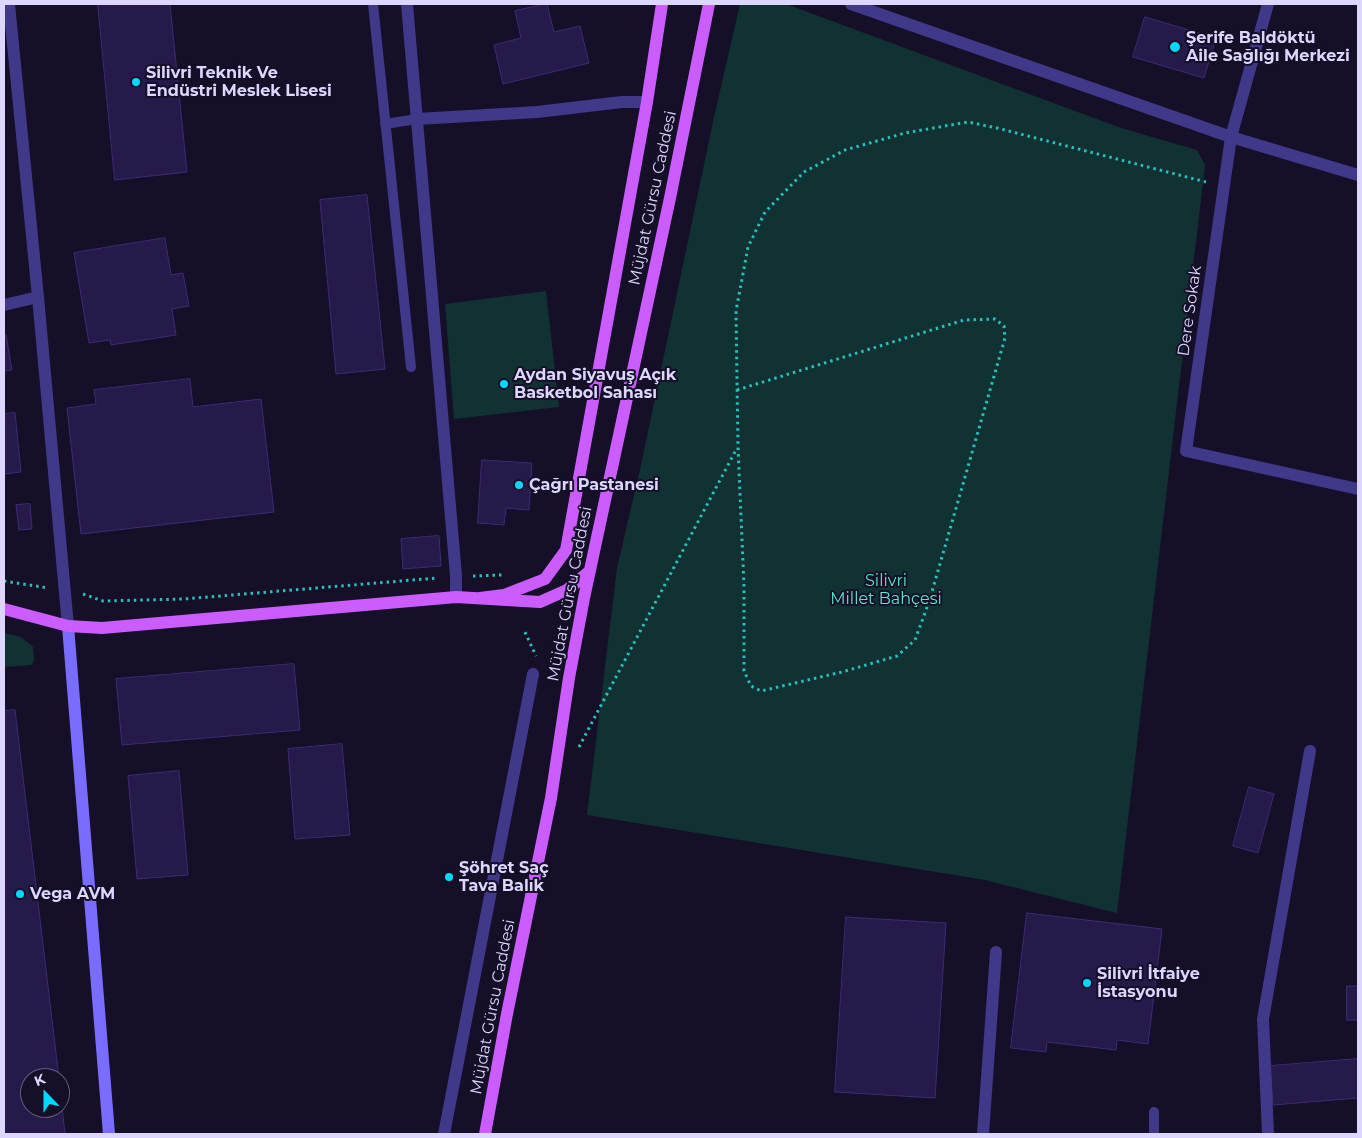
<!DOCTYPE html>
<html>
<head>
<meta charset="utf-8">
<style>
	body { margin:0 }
	#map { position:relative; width:1362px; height:1138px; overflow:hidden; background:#150f28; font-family:Montserrat,sans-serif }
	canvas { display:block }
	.frame { position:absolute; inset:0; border:5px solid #ddd6ff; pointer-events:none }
	.north { position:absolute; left:20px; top:1068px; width:50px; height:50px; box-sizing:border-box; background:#150f28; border:1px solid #655f7e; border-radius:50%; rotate:338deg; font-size:14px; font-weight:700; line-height:20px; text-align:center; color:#ddd6ff }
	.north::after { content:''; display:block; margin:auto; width:18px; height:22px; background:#02d8ff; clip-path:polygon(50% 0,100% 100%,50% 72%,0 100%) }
</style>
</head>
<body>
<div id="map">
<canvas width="1362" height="1138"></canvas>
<div class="frame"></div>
<div class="north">K</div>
</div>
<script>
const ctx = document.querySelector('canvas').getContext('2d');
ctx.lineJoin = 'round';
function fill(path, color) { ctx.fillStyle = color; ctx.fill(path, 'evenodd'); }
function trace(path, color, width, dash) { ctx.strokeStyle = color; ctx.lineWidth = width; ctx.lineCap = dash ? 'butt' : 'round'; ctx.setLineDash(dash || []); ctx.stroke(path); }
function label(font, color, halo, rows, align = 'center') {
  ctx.font = font + ' Montserrat,sans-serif'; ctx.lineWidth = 4; ctx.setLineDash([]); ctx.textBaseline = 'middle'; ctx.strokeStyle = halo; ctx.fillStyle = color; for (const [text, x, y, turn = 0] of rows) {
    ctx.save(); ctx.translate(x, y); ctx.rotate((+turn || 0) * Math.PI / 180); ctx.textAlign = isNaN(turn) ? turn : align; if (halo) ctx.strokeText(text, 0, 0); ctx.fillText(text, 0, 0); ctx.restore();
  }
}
fill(new Path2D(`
	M740 4H786L1121 128 1197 150 1205 165 1117 913 985 880 587 815 617 568 641 465 714 117Z
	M546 291 559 407 454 419 445 304Z
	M4 633 21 637 33 647 34 660 32 665 4 667Z`), '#113233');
const building = new Path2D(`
	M98 4H170L187 172 115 180Z
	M547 4 554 32 580 26 589 63 503 84 494 45 521 38 515 11Z
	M1145 17 1216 38 1204 78 1133 57Z
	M367 195 385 369 336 374 320 200Z
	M165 238 171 275 183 273 189 306 172 309 176 335 111 345 110 340 89 343 74 253Z
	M4 335H6L12 370 4 371Z
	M190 379 193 407 261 399 274 512 81 534 67 408 96 404 94 390Z
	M15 413 21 472 4 474V414Z
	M482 460 532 463 529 510 506 508 504 525 478 523Z
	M30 504 32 529 19 530 16 505Z
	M439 536 441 566 403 569 401 539Z
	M294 664 300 730 122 745 116 679Z
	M15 710 59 1078H30V1108H60V1088L65 1134H4V711Z
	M342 744 350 835 295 839 288 749Z
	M179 771 188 875 137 879 128 776Z
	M1249 787 1274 794 1258 853 1233 846Z
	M1027 913 1162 929 1148 1044 1117 1040 1116 1050 1047 1042 1046 1052 1011 1048Z
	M846 917 946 923 935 1098 835 1092Z
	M1347 986H1358V1020H1347Z
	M1358 1059V1098L1273 1105 1270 1066Z`);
fill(building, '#261a4a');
trace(building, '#3e2b77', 1);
trace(new Path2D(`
	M737 390 964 320 995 319 1004 326 1005 338 929 602 915 640 897 656 842 672 761 691 751 686 744 671V586L738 447 736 311 748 247 765 212 804 172 845 150 905 133 968 122 997 128 1206 182
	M473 576 502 575
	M4 581 48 588
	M83 594 103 601 184 599 437 578
	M525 632 536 656
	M579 747 737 448`), '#2bbebe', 3, [2.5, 4]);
trace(new Path2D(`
	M373 4 411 367
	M385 124 417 119
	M1154 1112V1134`), '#403889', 10);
trace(new Path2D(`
	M9 4 38 297 68 626
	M407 4 456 576V597
	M851 4 1231 137 1358 175
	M1268 4 1231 137 1186 451 1358 489
	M417 119 537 112 622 102H647
	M4 305 38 297
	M444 1134 533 674
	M983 1134 996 952
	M1268 1134 1263 1019 1310 751`), '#403889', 12);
trace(new Path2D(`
	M68 626 109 1134`), '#796dff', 12);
trace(new Path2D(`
	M480 598 504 595 545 579 566 550 647 102 662 4
	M4 609 68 626 102 628 456 597 540 602 567 590 590 571
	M485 1134 507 1014 551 798 569 678 584 598 670 198 709 4`), '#cb5dff', 12);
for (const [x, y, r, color] of [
	[1175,47,6,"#02d8ff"],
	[136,82,5,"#02d8ff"],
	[504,384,5,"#02d8ff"],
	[519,485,5,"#02d8ff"],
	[449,877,5,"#02d8ff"],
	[20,894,5,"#02d8ff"],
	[1087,983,5,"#02d8ff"]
]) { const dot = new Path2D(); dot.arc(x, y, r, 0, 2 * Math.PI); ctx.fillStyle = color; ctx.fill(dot); trace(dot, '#150f28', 2); }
label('bold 16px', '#ddd6ff', '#150f28', [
	["Şerife Baldöktü",1186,38],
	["Aile Sağlığı Merkezi",1186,56],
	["Silivri Teknik Ve",146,73],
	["Endüstri Meslek Lisesi",146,91],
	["Aydan Siyavuş Açık",514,375],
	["Basketbol Sahası",514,393],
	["Çağrı Pastanesi",529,485],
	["Şöhret Saç",459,868],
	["Tava Balık",459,886],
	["Vega AVM",30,894],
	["Silivri İtfaiye",1097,974],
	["İstasyonu",1097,992]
], 'left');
label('16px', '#ddd6ff', '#150f28', [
	["Müjdat Gürsu Caddesi",653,198,-78],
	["Dere Sokak",1190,311,-82],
	["Müjdat Gürsu Caddesi",570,594,-79],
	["Müjdat Gürsu Caddesi",493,1007,-79]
]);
label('16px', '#5ce5ca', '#150f28', [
	["Silivri",886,581],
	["Millet Bahçesi",886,599]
]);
</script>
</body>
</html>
